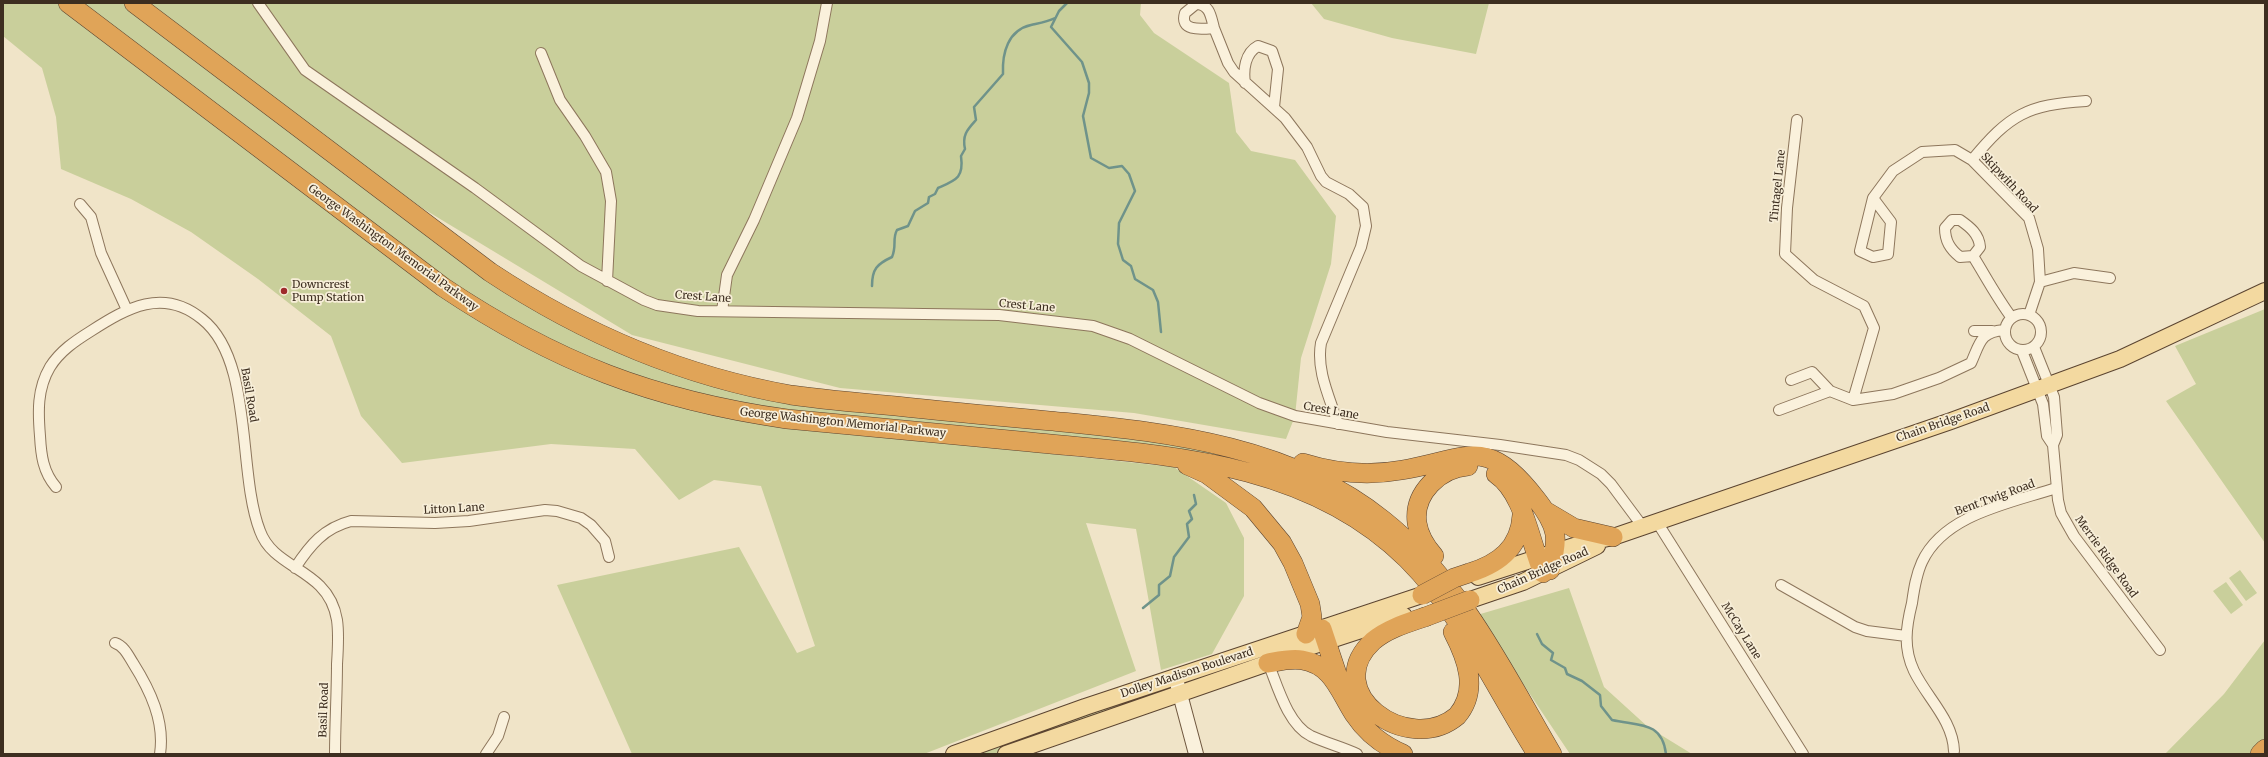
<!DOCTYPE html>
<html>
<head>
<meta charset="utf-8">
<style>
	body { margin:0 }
	#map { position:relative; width:2268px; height:757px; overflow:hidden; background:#f0e4c8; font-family:Merriweather,serif }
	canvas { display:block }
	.frame { position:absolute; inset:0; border:4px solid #3d2e20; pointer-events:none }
</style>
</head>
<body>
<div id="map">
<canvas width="2268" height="757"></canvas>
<div class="frame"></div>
</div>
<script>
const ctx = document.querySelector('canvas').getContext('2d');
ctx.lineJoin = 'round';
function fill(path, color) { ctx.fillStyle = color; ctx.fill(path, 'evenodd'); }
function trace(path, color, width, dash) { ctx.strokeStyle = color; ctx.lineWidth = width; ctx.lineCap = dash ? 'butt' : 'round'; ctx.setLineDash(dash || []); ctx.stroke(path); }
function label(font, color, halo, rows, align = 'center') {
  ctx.font = font + ' Merriweather,serif'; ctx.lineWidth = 3.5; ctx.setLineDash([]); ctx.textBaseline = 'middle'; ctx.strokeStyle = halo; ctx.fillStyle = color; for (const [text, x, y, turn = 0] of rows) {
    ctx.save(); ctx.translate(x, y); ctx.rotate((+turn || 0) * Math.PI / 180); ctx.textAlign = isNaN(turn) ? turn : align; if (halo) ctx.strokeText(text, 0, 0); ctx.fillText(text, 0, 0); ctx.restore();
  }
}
fill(new Path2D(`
	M3 3H59L429 284 613 383 940 442 1174 467 1226 503 1244 538V596L1212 654 1161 670 1136 529 1086 523 1136 671 924 754H632L557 585 739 547 797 653 815 646 761 486 714 480 679 500 635 449 551 444 402 463 361 416 331 336 258 279 191 232 131 199 61 169 56 117 42 68 3 36Z
	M75 3H124L477 269 665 367 1237 454 1278 476 884 425 670 392 495 316Z
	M143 3H1141L1140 15 1154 33 1229 83 1236 132 1251 151 1295 160 1336 216 1331 264 1301 358 1295 416 1286 439 1134 413 840 388 632 335 422 208Z
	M1311 3H1489L1476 54 1392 38 1324 19Z
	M2265 309V543L2166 401 2196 384 2175 346Z
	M2240 570 2257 593 2246 601 2229 578Z
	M2226 582 2243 605 2231 614 2213 591Z
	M1569 588 1604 687 1648 727 1692 754H1570L1477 615Z
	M2265 640V754H2165L2224 694Z
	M1157 689 1163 692 1162 695 996 754H977Z`), '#c9cf9b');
trace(new Path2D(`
	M1067 3 1059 11 1051 27 1082 62 1089 83V93L1083 116 1091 158 1109 168 1122 166 1129 174 1135 191 1119 223 1118 244 1123 260 1131 266 1135 279 1153 290 1158 302 1161 332
	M872 286C872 269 877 264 892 257 897 245 892 239 897 230L908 226 915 211 928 203 929 197 935 194 938 188C956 180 964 178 961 156L965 149C962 135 967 130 976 120L974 107 1003 74C1002 53 1008 30 1031 25 1040 23 1047 22 1055 18
	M1143 608 1159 595V585L1170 576 1174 557 1189 537 1187 524 1192 519 1189 511 1196 504 1194 495
	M1537 634 1542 644 1553 653 1551 660 1565 668 1567 674 1582 681 1600 695 1601 706 1612 720C1639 726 1662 721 1666 754`), '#6f938a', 2.5);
const minor = new Path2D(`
	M258 3 305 70 475 188 581 266 644 300 657 305 698 311 999 315 1093 326 1130 339 1259 403 1295 416 1387 432 1500 445 1566 455 1579 460 1601 474 1611 484 1643 527
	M1196 4C1210 4 1211 17 1214 28 1202 29 1179 32 1185 13Z
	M1214 28 1228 63 1234 72 1285 118 1307 147 1321 176 1326 182 1349 194 1363 207 1366 226 1361 247 1321 343C1316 371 1330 398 1338 424
	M541 53 560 100 585 136 606 172 611 201 607 281
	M1245 83C1243 70 1245 53 1258 46L1272 51 1278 69 1274 107
	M1797 120 1787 208 1785 254 1814 280 1864 306 1874 328 1853 400
	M1972 160C2010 114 2027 105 2086 101
	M1873 198 1893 171 1922 152 1955 150 1972 160 2029 218 2038 249 2040 282 2029 315
	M1873 198 1891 222 1888 254 1873 257 1860 251Z
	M80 204 91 217 101 253 127 310
	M1973 256 1960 257C1950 249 1945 241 1945 228L1952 220H1960C1970 227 1979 234 1980 247L1973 256C1986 277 1997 298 2012 318
	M2040 282 2074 273 2110 278
	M722 311 727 275 754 220 797 118 820 41 827 3
	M2005 332a18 18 0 1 1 36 0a18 18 0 1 1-36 0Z
	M1974 331H1992
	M2034 347 2054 397 2057 435 2053 445 2058 500 2061 513 2074 536 2160 650
	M2022 351 2043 404 2047 436 2053 445
	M1791 380 1812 372 1830 391
	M1779 410 1830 391 1853 400 1893 394 1939 378 1971 363C1980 343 1980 332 2004 330
	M56 487C43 472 41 455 40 436 38 412 37 389 50 367 60 351 75 341 91 331 127 308 163 287 202 319 254 360 237 472 260 531 270 559 300 566 320 586 329 595 335 608 337 620 339 634 338 649 337 664 337 694 335 724 335 754
	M1657 522 1803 754
	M295 568C310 545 324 528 351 521L435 523 469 521 545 510 557 511 581 518 591 525 605 541 609 557
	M1781 585 1855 627 1867 631 1906 636
	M115 643C124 646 128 655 133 663 150 690 165 721 160 754
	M1267 660C1277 684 1287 724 1311 736 1326 743 1342 747 1357 754
	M1954 751C1953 720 1927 698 1914 671 1903 648 1906 627 1912 603 1914 589 1916 575 1922 562 1944 514 2011 503 2056 488
	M486 754 498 736 504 717`);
const secondary = new Path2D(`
	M1177 683 1196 754`);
const primary = new Path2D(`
	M1478 577 1580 544 1613 537 1951 421 2120 359 2265 291
	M1470 600 1523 582 1597 546
	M954 754 1085 707 1422 595
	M1006 754 1268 663 1291 653 1404 616`);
const motorway = new Path2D(`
	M68 3 443 287C555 362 653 400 787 419 868 426 949 434 1030 442 1162 455 1306 459 1407 559 1463 615 1495 688 1537 754
	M134 3 490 272C582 333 682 376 791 395 826 400 861 403 896 406 951 412 1007 417 1062 422 1174 433 1292 447 1383 520 1460 581 1503 670 1552 754
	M1303 463C1335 473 1369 476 1402 470 1470 458 1487 435 1537 500 1558 527 1559 538 1550 570
	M1187 465 1207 474 1253 508 1282 543 1293 563 1310 604 1312 617 1306 634
	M1496 474C1524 493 1530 542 1543 573
	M1547 512 1574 528 1613 537
	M1434 556C1426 547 1419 536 1417 523 1413 493 1440 468 1468 466
	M1469 573C1499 564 1520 548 1522 515
	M1425 617C1407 623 1387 629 1373 641 1318 692 1408 757 1457 716 1479 690 1467 659 1453 632
	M1322 629 1340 683
	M1268 663C1279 661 1291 658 1302 660 1333 665 1339 691 1354 714 1366 732 1384 746 1403 754
	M2260 754 2265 749`);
trace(minor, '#8d765c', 12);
trace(secondary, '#6f573f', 16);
trace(primary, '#5b4430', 18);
trace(motorway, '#5b4430', 20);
trace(minor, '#faf1dc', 10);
trace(secondary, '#faf1dc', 14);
trace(primary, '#f3d9a0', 16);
trace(motorway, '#e0a458', 19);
const motorwayBridge = new Path2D(`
	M1422 595 1454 578 1469 573
	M1425 617 1470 600`);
trace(motorwayBridge, '#5b4430', 20, []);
trace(motorwayBridge, '#e0a458', 19);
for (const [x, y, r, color] of [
	[284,291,4,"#9e2a2b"]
]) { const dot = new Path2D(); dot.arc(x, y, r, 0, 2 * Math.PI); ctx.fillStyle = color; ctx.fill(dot); trace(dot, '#f7eed8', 1.5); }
label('11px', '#3d2e20', '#f7eed8', [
	["Skipwith Road",2009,183,47],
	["Tintagel Lane",1778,186,-84],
	["George Washington Memorial Parkway",393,248,36],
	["Crest Lane",703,297,4],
	["Crest Lane",1027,306,5],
	["Basil Road",249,395,80],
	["Crest Lane",1331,411,10],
	["George Washington Memorial Parkway",843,423,6],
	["Chain Bridge Road",1943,423,-19],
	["Bent Twig Road",1995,498,-20],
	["Litton Lane",454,509,-3],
	["Merrie Ridge Road",2106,557,54],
	["Chain Bridge Road",1543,571,-24],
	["McCay Lane",1741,631,58],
	["Dolley Madison Boulevard",1187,673,-18],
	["Basil Road",324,710,-88]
]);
label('11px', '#3d2e20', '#f7eed8', [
	["Downcrest",292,285],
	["Pump Station",292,298]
], 'left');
</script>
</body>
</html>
